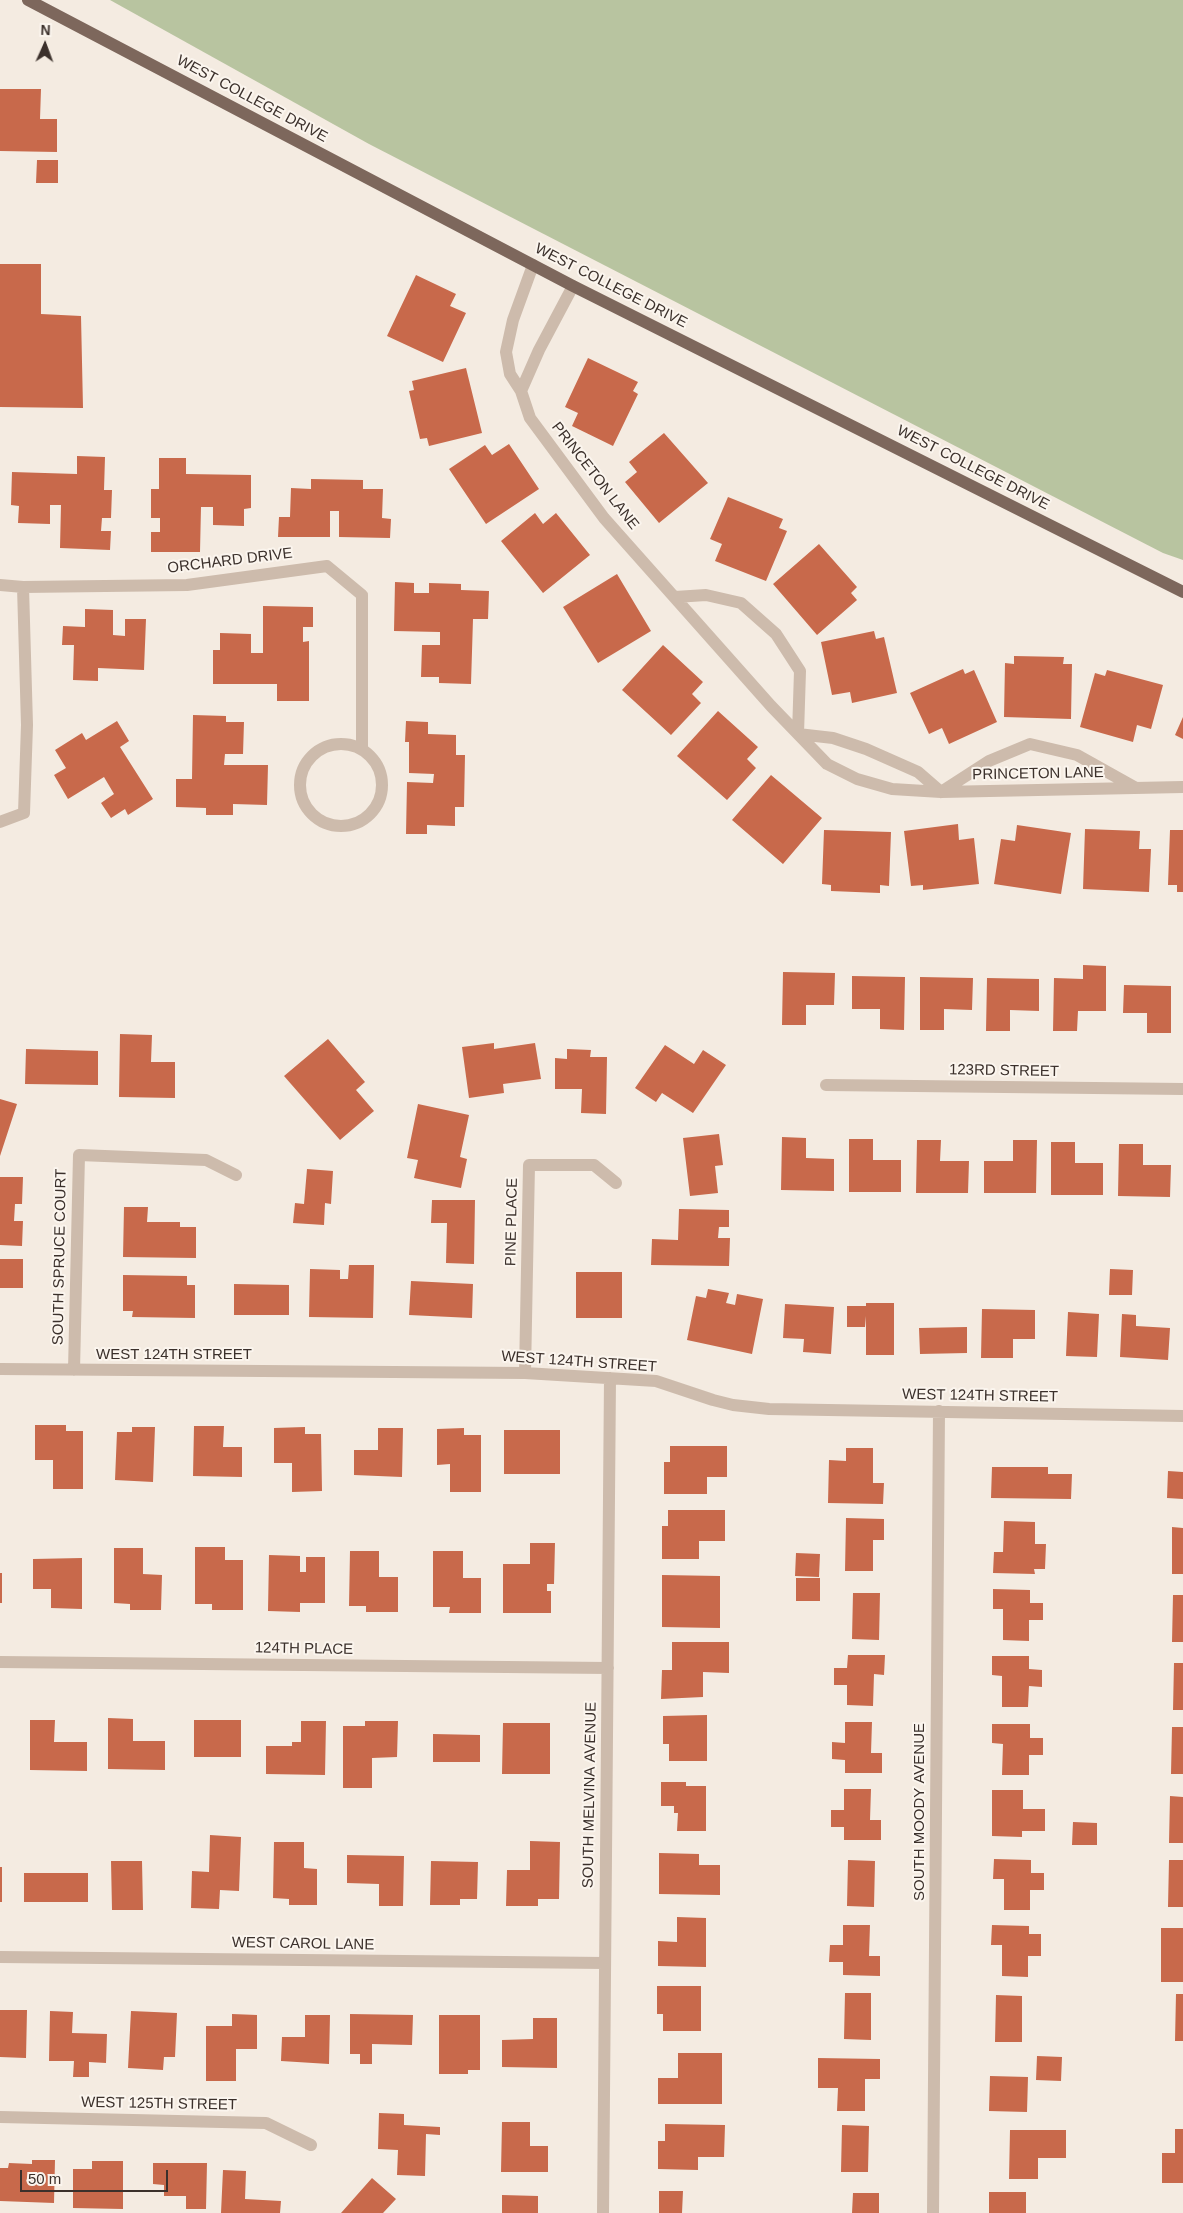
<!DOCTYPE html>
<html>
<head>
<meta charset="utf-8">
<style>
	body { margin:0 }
	#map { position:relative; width:1183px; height:2213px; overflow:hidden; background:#f4ebe1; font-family:Arial,sans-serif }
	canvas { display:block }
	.north { position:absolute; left:20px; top:20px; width:50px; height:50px; -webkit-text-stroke:4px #fbf5ee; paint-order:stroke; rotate:2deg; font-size:14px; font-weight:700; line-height:20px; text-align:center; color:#3b302b }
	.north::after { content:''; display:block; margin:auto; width:18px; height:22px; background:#3b302b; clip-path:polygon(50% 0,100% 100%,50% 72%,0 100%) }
	.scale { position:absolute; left:20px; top:2170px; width:148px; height:22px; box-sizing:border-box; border:2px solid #3b302b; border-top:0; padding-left:6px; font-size:15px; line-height:18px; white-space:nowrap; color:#3b302b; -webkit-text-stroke:4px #fbf5ee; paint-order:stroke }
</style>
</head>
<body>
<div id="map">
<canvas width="1183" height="2213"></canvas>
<div class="north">N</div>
<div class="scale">50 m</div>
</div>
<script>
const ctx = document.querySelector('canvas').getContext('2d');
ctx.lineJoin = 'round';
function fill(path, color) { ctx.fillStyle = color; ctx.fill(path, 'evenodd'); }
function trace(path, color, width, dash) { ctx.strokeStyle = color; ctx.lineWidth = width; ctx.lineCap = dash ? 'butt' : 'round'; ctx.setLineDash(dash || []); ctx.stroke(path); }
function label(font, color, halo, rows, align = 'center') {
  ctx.font = font + ' Arial,sans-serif'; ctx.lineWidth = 4; ctx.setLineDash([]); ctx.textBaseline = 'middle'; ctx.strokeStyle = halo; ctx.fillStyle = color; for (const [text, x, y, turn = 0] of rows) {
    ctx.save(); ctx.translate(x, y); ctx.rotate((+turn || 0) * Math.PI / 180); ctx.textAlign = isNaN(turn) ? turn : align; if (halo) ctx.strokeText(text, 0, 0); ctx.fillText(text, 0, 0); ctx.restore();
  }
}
fill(new Path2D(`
	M110 0H1183V560L1163 553 369 144Z`), '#b8c4a0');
fill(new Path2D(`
	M0 89H41L40 119H57V152L0 151Z
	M37 160H58V183H36Z
	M0 264H41V314L81 316 83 408 0 407Z
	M416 275 456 294 450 306 466 313 443 362 387 336Z
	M588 358 638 382 633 391 638 394 613 446 572 426 578 413 565 407Z
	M466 368 482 433 429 446 427 438 420 439 409 391 414 390 412 381Z
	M664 433 708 483 659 523 625 482 637 472 629 462Z
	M509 444 539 489 486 524 449 469 485 445 492 455Z
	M77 456 105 457 104 490H112L111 518H102L101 531H111L110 550 60 548 61 505H50V524L18 523 19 506 11 505 12 472 77 474Z
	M159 458H186V474L251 475V508L244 509V526L213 525V507H201L200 552H151V532H160V518H151V489H159Z
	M311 479 363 480V489H383L382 518 391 519 390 538 339 537V511H330V537H278L279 517H290L291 488 311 489Z
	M728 497 783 519 779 528 787 531 766 581 715 561 722 544 710 539Z
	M535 513 543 524 556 513 590 555 543 593 501 541Z
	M819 544 857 587 851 593 857 600 817 635 773 584Z
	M617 574 651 631 598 663 563 607Z
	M395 582 414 583V593H429V583L461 584V590L489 591 488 619H473L471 684 439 683V677H421L422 645H440V632L394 631Z
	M263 606 313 607V627H303V642L309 641V701H277V684H213V650H220V633L251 634V653H263Z
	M85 609 113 610V635L125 636V619H146L144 670 98 668V681L73 680 74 645H62L63 626 85 627Z
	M874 631 876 639 884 637 897 693 852 703 850 692 832 695 821 642Z
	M663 645 703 682 692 694 701 703 671 735 622 690Z
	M1014 656 1064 657 1063 664H1072L1071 719 1004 717 1005 663 1014 664Z
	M963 669 965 674 974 670 997 722 949 744 942 728 929 734 910 693Z
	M1107 670 1163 685 1151 729 1137 725 1133 742 1080 727 1095 673 1105 676Z
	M718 711 758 747 747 759 756 768 727 800 677 756Z
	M193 715 226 716V722H244L243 754H225L224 765H268L267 805 233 804V815H206V808L176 807V779H192Z
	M1183 717V739L1175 735Z
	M117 721 129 741 120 747 153 799 128 815 125 809 111 818 101 803 114 794 104 777 68 799 54 775 66 768 55 750 82 733 86 740Z
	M406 721 428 722V734L456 735V755H465L464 807H455V826L427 825V834H406L407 782 433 783 434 774 409 773V742H405Z
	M771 775 822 818 783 864 732 820Z
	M958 824 959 840 974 838 979 884 923 890V885L911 886 904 831Z
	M1017 825 1071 833 1061 894 994 884 1001 839 1015 841Z
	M1085 829 1140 831 1139 849H1151L1149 892 1083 889Z
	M824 830 891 832 889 886 880 885V893L831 891V885L822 884Z
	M1170 830H1183V892H1177V885H1168Z
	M1083 965 1106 966V1011H1078L1077 1031H1053L1054 978 1083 979Z
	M783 972 835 973 834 1005H806V1025H782Z
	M852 976 905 977 904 1030 880 1029V1009H852Z
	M920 977 973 978 972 1010 944 1009V1030H920Z
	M987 978 1039 979V1011L1010 1010V1031H986Z
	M1124 985 1171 986V1033H1147V1013H1123Z
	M120 1034 152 1035 151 1062H175V1098L119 1097Z
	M328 1039 365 1082 356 1090 374 1111 340 1140 284 1076Z
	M494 1043V1049L535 1043 541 1079 503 1084 504 1093 469 1098 462 1047Z
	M665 1045 694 1064 703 1050 726 1065 693 1113 662 1093 656 1102 635 1088Z
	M26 1049 98 1051V1085L25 1084Z
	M567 1049 591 1050 590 1057H607L606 1114 581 1113 582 1089H555V1058L567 1059Z
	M0 1099 17 1104 0 1156Z
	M418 1104 469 1115 460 1157 467 1159 461 1188 414 1178 418 1160 407 1158Z
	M719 1134 723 1165 715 1166 718 1193 690 1196 683 1138Z
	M782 1137 806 1138V1158L834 1159V1191L781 1190Z
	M849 1139H873V1160H901V1192H849Z
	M917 1140H941L940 1161H969L968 1193H916Z
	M1013 1140H1037L1036 1193H984V1161H1013Z
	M1051 1142H1075V1163H1103V1195H1051Z
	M1119 1144H1143V1165H1171L1170 1197 1118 1196Z
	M307 1169 333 1171 331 1204 325 1203 324 1225 293 1223 295 1203 304 1204Z
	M0 1177H23L22 1204H15L14 1221H23L22 1246 0 1245Z
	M432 1200H475L474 1264 446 1263 447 1223H431Z
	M124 1207H148L147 1222H180V1227H196V1258L123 1257Z
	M679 1209 729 1210V1227H719L718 1238H730L729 1266 651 1265 652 1239 678 1240Z
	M0 1259H23V1288H0Z
	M349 1265H374L373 1318 309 1317 310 1269 340 1270V1279H348Z
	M1110 1269 1133 1270 1132 1295H1109Z
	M576 1272H622V1318H576Z
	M123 1275 187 1276V1285H195V1318L132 1317 133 1311H123Z
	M411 1281 473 1284 472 1318 409 1315Z
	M234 1284 289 1285V1315H234Z
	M708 1289 729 1293 726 1303 735 1305 737 1294 763 1299 752 1354 687 1340 696 1296 706 1298Z
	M866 1303H894V1355H866V1316L865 1327H847V1306H866Z
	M785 1304 834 1307 831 1354 803 1352 804 1339 783 1338Z
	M982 1309 1035 1310V1339H1013V1358H981Z
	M1068 1312 1099 1314 1097 1357 1066 1356Z
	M1122 1314 1136 1315V1326L1170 1328 1168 1360 1120 1357Z
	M967 1327V1353L920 1354 919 1328Z
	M35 1425H66V1431H83V1489H53V1460H35Z
	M194 1426H224L223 1447H242V1477L193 1476Z
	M132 1427H155L153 1482 115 1480 117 1432H132Z
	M305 1427V1434H321L322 1491 292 1492V1463H274V1428Z
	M378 1428H403L402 1477 354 1475V1450H378Z
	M464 1428V1435H481V1492H450V1464L437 1465V1429Z
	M504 1430H560V1474H504Z
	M670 1446H727V1477H707V1494H664V1462H670Z
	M846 1448H873V1483H884L883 1504 828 1503 829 1460 846 1461Z
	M992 1467H1048V1474H1072L1071 1499 991 1498Z
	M1168 1471 1183 1472V1499L1167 1498Z
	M668 1510H725V1541H699V1559H662V1526H668Z
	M846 1518 884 1519V1540H873V1571H845Z
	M1004 1521 1035 1522V1544H1046L1045 1569H1034L1035 1574 993 1573 994 1552H1003Z
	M1172 1527 1183 1528V1574H1172Z
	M530 1543H555L554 1584H547V1591H551V1613H503V1564H530Z
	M195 1547H225V1560H243V1610H212V1604H195Z
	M114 1548H143V1574L162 1575 161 1610H130V1604L114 1603Z
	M350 1551H379V1577H398V1612H366V1606H349Z
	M433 1551H463V1578H481V1613H449L450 1607H433Z
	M796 1553 820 1554 819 1577 795 1576Z
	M269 1555 300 1556V1572H306V1557H325V1603H300V1612L268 1611Z
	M82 1558V1609L51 1608V1589H33V1559Z
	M0 1573H2V1603H0Z
	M662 1575 720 1576V1628L662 1627Z
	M796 1578H820V1601H796Z
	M993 1589 1030 1590V1603H1043V1620H1029V1641L1003 1640V1609H993Z
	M853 1593H880L879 1640 852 1639Z
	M1173 1595H1183V1642H1172Z
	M672 1642H729V1673L703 1672V1697L661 1699 662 1670H672Z
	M848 1655H885L884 1675 874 1674 873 1706 847 1705V1685H834V1668H847Z
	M992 1656H1029V1669L1042 1670V1687L1029 1686 1028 1707H1002V1676L992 1675Z
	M1174 1663H1183V1710H1173Z
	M707 1715V1761H669V1744H663V1716Z
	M108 1718 133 1719V1741H165V1770L108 1769Z
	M30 1720H55L54 1742H87V1771L30 1770Z
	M194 1720H241V1757H194Z
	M301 1721H326L325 1775 266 1774V1746H292V1742H301Z
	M365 1721H398L397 1757 372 1758V1788H343V1726H365Z
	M845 1722H872L871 1753H882V1773H845V1760L832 1759V1742L845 1743Z
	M503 1723H550V1774H502Z
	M992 1724H1030V1738H1043V1755H1029V1775H1002L1003 1744 992 1743Z
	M1172 1727H1183V1774H1171Z
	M433 1734 480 1735V1762H433Z
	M661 1782H686V1786H706V1831H677L678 1813H674V1806H661Z
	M844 1789H871L870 1820H881V1840H844V1827H831V1810H844Z
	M992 1790H1023V1809H1045V1831H1022V1837L992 1836Z
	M1170 1796 1183 1797V1843H1169Z
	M1073 1822 1097 1823V1845H1072Z
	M210 1835 241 1837 239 1891 220 1890 219 1909 191 1908 192 1871 209 1872Z
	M530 1841 560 1842 559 1899H538V1906H506L507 1870H530Z
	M274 1842H304V1868L317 1869V1905H289V1899L273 1898Z
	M659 1853 699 1854V1865H720V1895L659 1894Z
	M347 1855 404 1856 403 1906H379V1884L347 1883Z
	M994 1859 1031 1860V1873H1044V1890H1030V1910H1004V1879H993Z
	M848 1860 875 1861 874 1907 847 1906Z
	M1169 1860H1183V1907H1168Z
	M111 1861H142L143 1910H112Z
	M431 1861 478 1862 477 1899H460V1905H430Z
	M0 1867H2V1902H0Z
	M24 1873H88V1902H24Z
	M677 1917 706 1918V1967L658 1966V1941L677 1942Z
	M843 1925H870L869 1956H880V1976L843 1975V1962H829L830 1945H843Z
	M992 1925 1029 1926V1934H1041V1956H1028V1977L1002 1976V1945H991Z
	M1161 1928H1183V1982H1161Z
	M657 1986H701V2031H663V2014H657Z
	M845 1993H871V2040L844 2039Z
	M1176 1994H1183V2041H1175Z
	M996 1995 1022 1996V2042H995Z
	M0 2010H27L26 2058 0 2057Z
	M50 2011 73 2012 72 2033 107 2034 106 2063 89 2062V2077H73L74 2061H49Z
	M131 2011 177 2013 175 2057H164L163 2070 128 2068Z
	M232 2014 257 2015V2049H236V2081H206V2026H232Z
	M350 2014 413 2015 412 2045 372 2044V2064H360V2054H350Z
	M305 2015H330L329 2064 281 2061 282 2037H305Z
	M439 2015H480V2070H468V2074H439Z
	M533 2018H557V2068L502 2067V2040L533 2039Z
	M678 2053H722V2104H658V2078H678Z
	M1037 2056 1062 2057 1061 2081 1036 2080Z
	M818 2058 880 2059V2079H865V2111H837L838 2088H818Z
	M990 2076 1028 2077 1027 2112 989 2111Z
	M379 2113 404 2114V2125L440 2127V2135L426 2134 425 2176 397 2175 398 2150 378 2149Z
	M502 2122H530V2146H548V2172H501Z
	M665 2124 725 2125 724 2157H698V2170L658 2169V2141H665Z
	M842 2125 869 2126 868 2172H841Z
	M1175 2129H1183V2183H1162V2153H1175Z
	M1010 2130H1066V2158H1038V2179H1009Z
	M32 2160H55L54 2203 0 2201V2168H8L9 2163 32 2164Z
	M92 2161H123V2209L73 2208V2169H92Z
	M153 2163H207L206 2209H186V2196H164V2185L153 2184Z
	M223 2170 246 2171 245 2199 281 2201 280 2213H221Z
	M372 2178 396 2199 383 2213H341Z
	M659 2191H683L682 2213H659Z
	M989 2192H1026V2213H989Z
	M853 2193H879V2213H852Z
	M502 2195 538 2196V2213H502Z`), '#c8694b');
trace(new Path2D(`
	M533 265 513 320 506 352 510 374 521 391 530 418 604 518 771 706 827 764 857 779 892 789 941 792 1183 787
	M521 391 539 350 573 286
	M0 585 23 587 187 585 327 566 362 595V749
	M675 597 706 595 741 603 776 634 800 671 798 734 833 738 866 749 918 772 941 792 989 761 1030 744 1077 755 1136 788
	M300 785a41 41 0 1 1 82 0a41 41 0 1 1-82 0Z
	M0 822 24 813 27 725 23 587
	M826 1085 1183 1089
	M0 1369 525 1373 656 1381 713 1400 733 1405 769 1409 1183 1416
	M74 1370 79 1155 206 1160 236 1175
	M525 1373 529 1165H594L616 1183
	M0 1662 608 1668
	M0 1957 605 1963
	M0 2117 266 2123 311 2145
	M603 2213 610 1378
	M933 2213 939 1411`), '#cdbbac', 12);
trace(new Path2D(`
	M28 0 573 286 1183 592`), '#7d675c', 12);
label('15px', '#3b302b', '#fbf5ee', [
	["WEST COLLEGE DRIVE",252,99,28],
	["WEST COLLEGE DRIVE",611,286,27],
	["WEST COLLEGE DRIVE",973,468,27],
	["PRINCETON LANE",595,476,52],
	["ORCHARD DRIVE",230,561,-7],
	["PRINCETON LANE",1038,774,-1],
	["123RD STREET",1004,1071,1],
	["PINE PLACE",512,1222,-89],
	["SOUTH SPRUCE COURT",60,1257,-89],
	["WEST 124TH STREET",174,1355],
	["WEST 124TH STREET",579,1362,4],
	["WEST 124TH STREET",980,1396,1],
	["124TH PLACE",304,1649,1],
	["SOUTH MELVINA AVENUE",590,1795,-89],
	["SOUTH MOODY AVENUE",920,1812,-90],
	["WEST CAROL LANE",303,1944,1],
	["WEST 125TH STREET",159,2104,1]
]);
</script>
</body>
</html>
